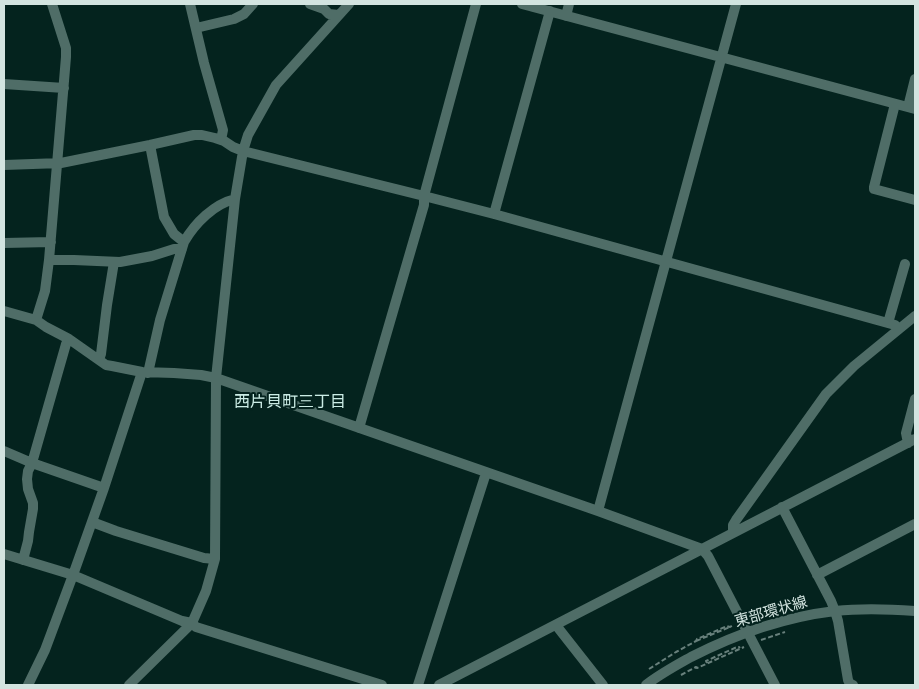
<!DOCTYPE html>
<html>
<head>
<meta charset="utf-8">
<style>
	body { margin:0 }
	#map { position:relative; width:919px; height:689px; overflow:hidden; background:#04231e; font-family:Montserrat,sans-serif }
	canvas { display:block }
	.frame { position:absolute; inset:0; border:5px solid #d3e4e0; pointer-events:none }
</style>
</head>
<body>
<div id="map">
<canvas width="919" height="689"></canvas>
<div class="frame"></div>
</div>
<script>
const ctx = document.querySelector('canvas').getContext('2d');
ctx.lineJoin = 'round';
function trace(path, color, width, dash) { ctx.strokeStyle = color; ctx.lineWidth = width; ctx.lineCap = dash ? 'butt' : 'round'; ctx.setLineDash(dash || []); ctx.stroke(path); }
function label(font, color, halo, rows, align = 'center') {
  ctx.font = font + ' Montserrat,"Noto Sans JP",sans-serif'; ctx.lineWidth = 4; ctx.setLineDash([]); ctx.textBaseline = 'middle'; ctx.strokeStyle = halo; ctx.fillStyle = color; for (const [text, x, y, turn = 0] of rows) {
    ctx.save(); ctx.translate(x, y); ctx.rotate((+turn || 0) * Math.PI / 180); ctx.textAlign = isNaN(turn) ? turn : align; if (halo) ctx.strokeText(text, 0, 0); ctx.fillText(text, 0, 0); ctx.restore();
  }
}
trace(new Path2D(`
	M752 618 773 611
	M761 640 785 632
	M696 641 730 627
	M707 663 706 661 737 647H739L740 648
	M649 669 676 652 696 641 697 639 727 626 730 627 733 625
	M681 675 696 667 697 668 744 647`), '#68807c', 2, [5, 2.5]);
trace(new Path2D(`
	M190 4 204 63 223 130 221 140
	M310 4 324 9 329 14 339 15
	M522 4 915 109
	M566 16 569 4
	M196 28 234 19 244 14 253 4
	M4 84 64 88
	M895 104 874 187V189L915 200
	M908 107 915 79
	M150 145 164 217 174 234 184 242
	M4 165 61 163 150 145 194 135H202L215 138 224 141 233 147 243 151 424 196 494 214 895 325 899 329
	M494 214 550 11
	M4 243 51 242
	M49 260H74L120 262 152 256 174 249H182
	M4 311 36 320 46 327 69 339 106 365 112 366 142 372 174 373 201 375 216 378 598 511 702 549 708 556 775 685
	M36 320 45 291 49 260 66 57V48L52 4
	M888 323 905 264
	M99 360 101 354 107 305 114 262
	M148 373 160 320 184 242C195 223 214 204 235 199
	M359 428 424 205V196L476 4
	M908 443 906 433 915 399
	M4 451 32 463 104 488
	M782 507 831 601 835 611 838 621 848 680 850 684 853 685
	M598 511 736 4
	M92 522 116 531 204 558 215 559
	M733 532V525L736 520 826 394 854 366 915 316
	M4 554 73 575 182 621 192 623 196 627 382 685
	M23 560 28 541 29 532 33 509V503L28 489 27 479 28 471 32 463 66 344 69 339
	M817 575 915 524
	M557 624 559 629 603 685
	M28 685 45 650 73 575 104 488 142 372
	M129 685 192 623 206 591 215 559 216 378 235 199 243 151 248 135 276 85 349 4
	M418 685 486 473
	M439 685 915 439
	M646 685C660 674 675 666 691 657 736 634 785 617 835 611 862 608 889 609 915 611`), '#4f6d67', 10);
label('15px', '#d3e4e0', '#04231e', [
	["東部環状線",771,612,-16]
]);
label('16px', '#cbece5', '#04231e', [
	["西片貝町三丁目",290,402]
]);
</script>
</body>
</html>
